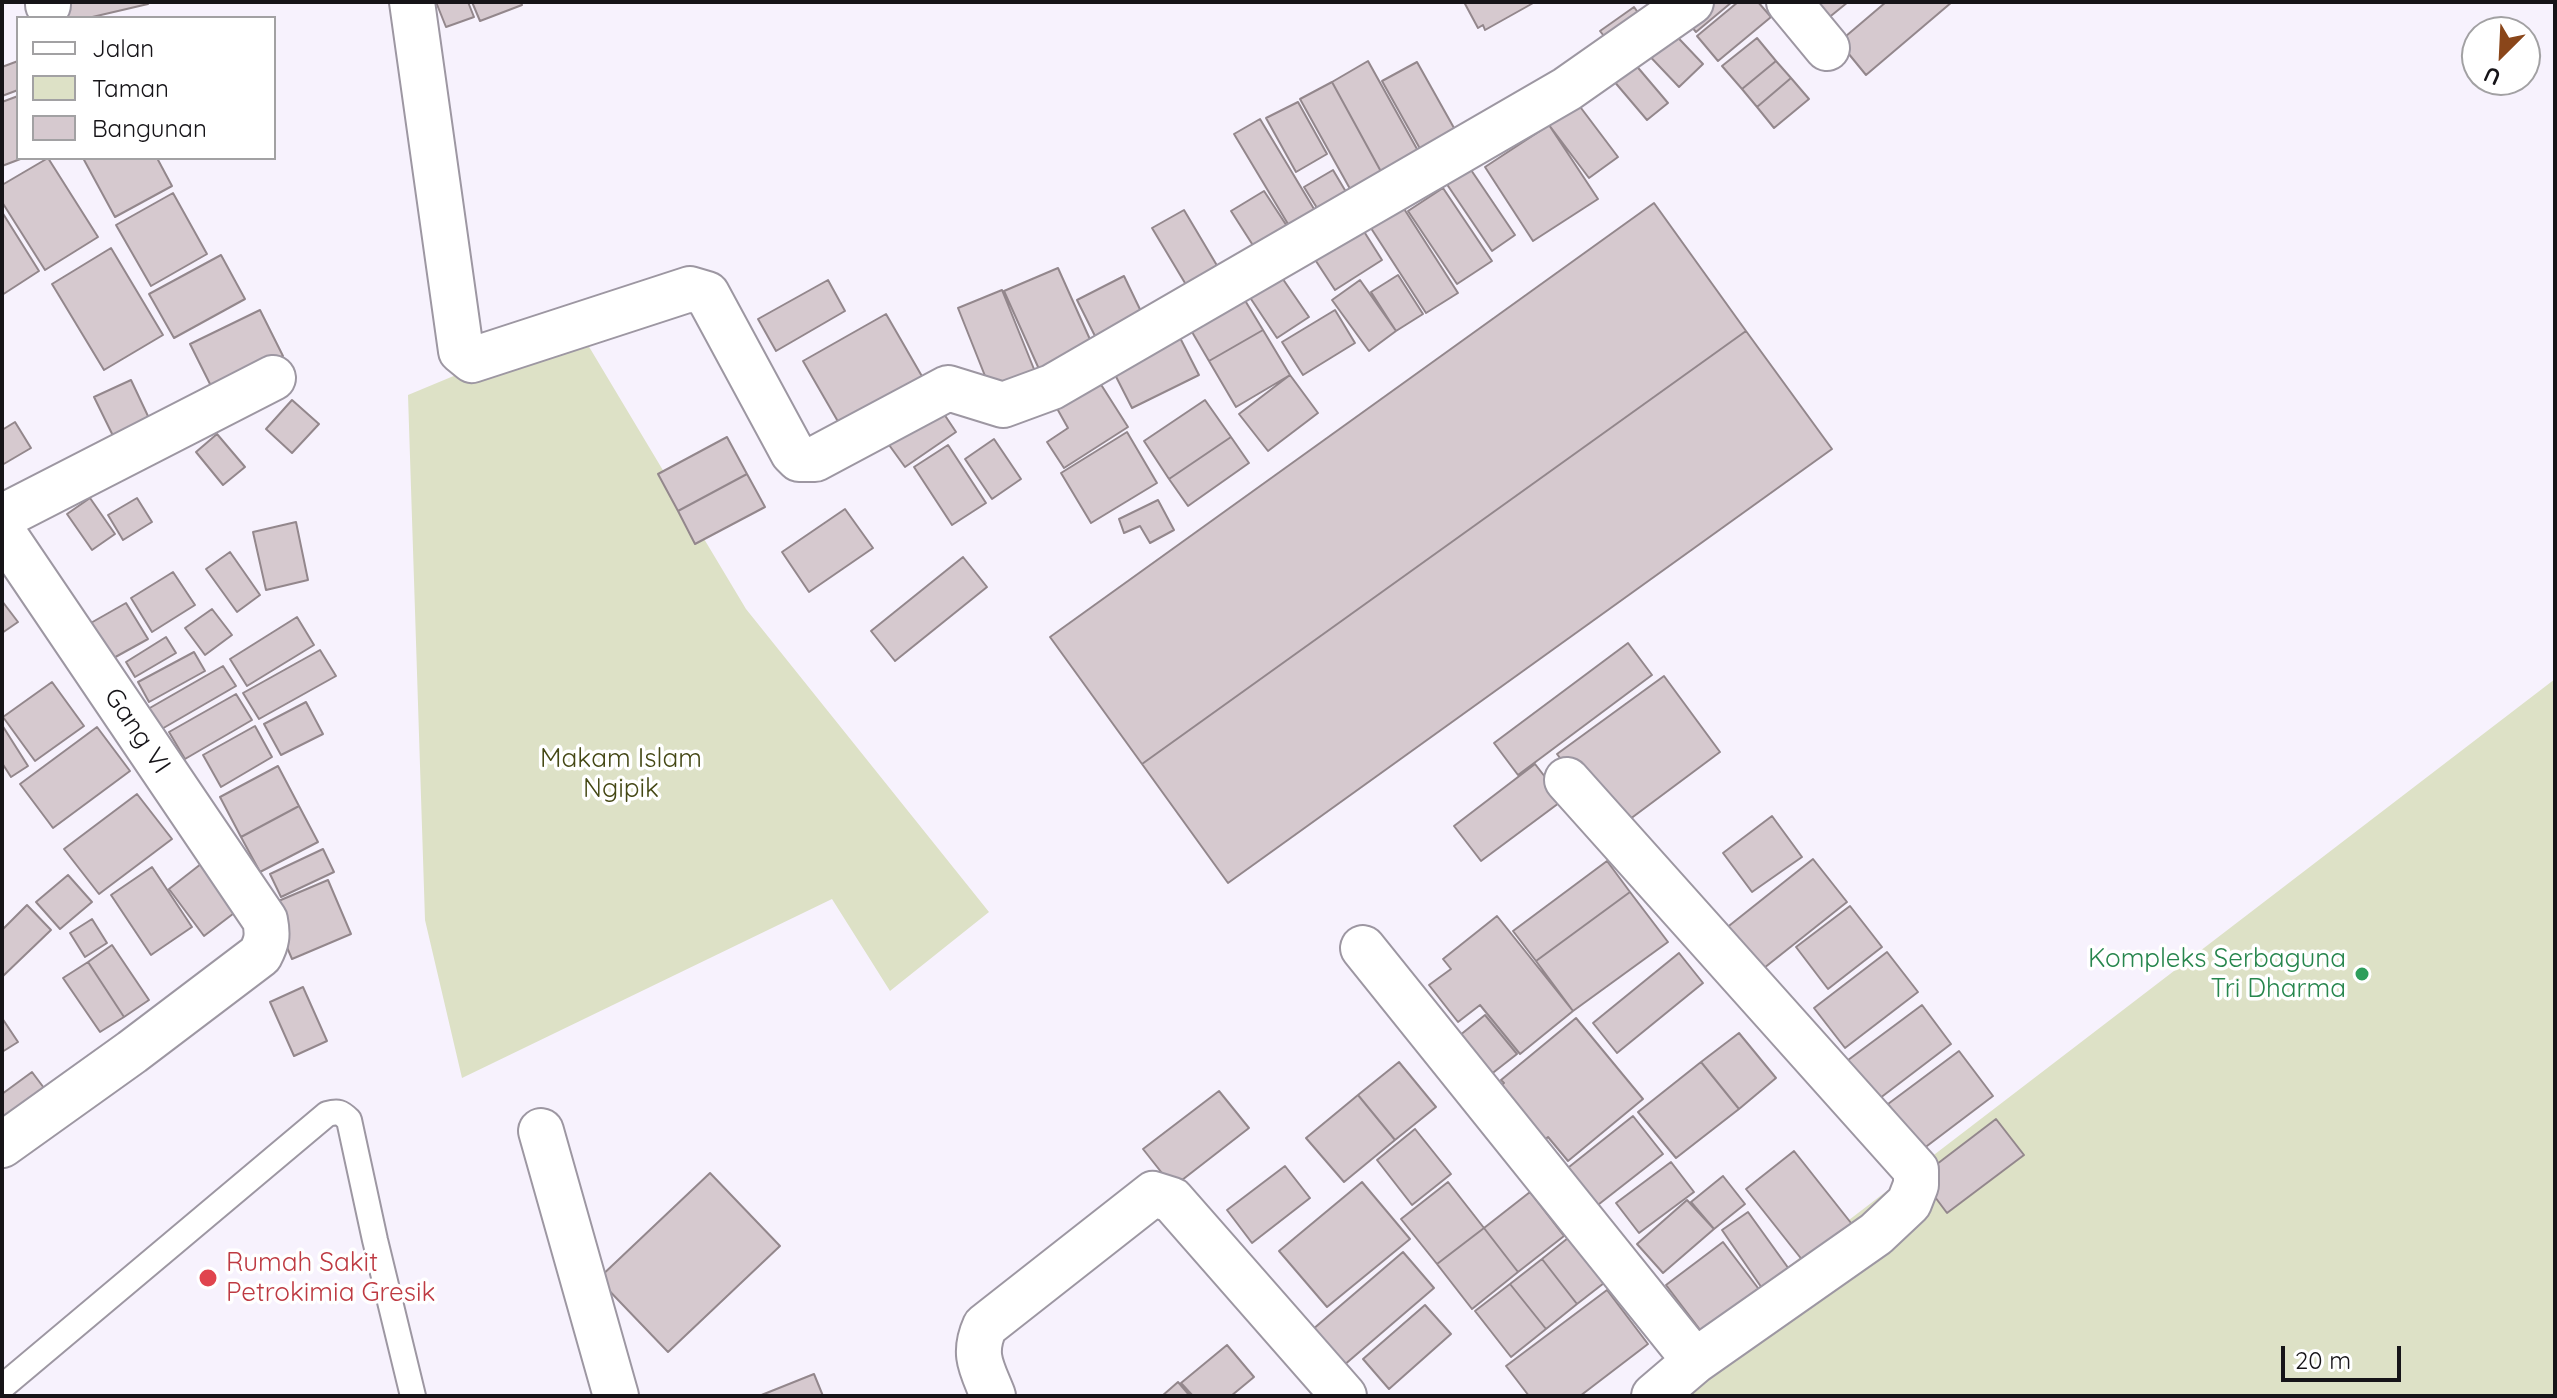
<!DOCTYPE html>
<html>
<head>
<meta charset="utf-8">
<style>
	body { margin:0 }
	#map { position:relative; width:2557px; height:1398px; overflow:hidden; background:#f7f2fd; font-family:Quicksand,sans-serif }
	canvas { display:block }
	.frame { position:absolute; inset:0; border:4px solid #161418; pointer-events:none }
	.legend { position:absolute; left:16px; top:16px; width:260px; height:144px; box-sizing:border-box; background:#fff; border:2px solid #a2a1a3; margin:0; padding:10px 14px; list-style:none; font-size:24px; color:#161418 }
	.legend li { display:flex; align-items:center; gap:16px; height:40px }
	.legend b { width:40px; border:2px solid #a2a1a3 }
	.north { position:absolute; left:2461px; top:16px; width:80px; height:80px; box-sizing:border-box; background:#fff; border:2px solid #a2a1a3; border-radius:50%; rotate:204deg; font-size:22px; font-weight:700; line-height:32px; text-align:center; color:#161418 }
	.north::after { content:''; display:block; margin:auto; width:28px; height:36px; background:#8a461a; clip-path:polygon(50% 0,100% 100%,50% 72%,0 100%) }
	.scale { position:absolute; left:2281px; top:1346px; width:120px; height:36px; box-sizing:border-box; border:4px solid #161418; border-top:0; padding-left:10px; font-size:24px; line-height:28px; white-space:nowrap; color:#161418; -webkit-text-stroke:6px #fff; paint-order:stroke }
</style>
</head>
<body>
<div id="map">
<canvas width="2557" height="1398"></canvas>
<div class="frame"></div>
<ul class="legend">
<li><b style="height:10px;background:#fff"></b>Jalan</li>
<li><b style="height:22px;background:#dde1c6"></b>Taman</li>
<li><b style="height:22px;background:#d6c9cf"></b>Bangunan</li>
</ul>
<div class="north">U</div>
<div class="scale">20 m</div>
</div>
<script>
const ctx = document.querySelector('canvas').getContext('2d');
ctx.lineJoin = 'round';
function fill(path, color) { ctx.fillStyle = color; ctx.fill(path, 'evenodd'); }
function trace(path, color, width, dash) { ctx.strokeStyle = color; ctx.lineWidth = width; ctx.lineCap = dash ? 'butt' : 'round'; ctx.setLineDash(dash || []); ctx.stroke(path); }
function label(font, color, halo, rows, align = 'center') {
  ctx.font = font + ' Quicksand,sans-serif'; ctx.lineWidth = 7; ctx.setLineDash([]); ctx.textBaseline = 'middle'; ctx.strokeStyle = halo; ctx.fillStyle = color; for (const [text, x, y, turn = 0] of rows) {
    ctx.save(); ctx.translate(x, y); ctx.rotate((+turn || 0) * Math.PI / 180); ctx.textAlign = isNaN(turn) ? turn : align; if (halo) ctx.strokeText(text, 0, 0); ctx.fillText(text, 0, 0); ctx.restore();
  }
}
fill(new Path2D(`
	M576 325 746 609 989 912 890 991 832 899 462 1078 425 920 408 395Z
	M2555 679V1396H1628L1701 1329 1785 1269Z`), '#dde1c6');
const building = new Path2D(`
	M63 2H147L148 4 88 18H66Z
	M436 2H468L474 17 446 27Z
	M472 2H521L522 5 480 21Z
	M1464 2H1535L1485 30 1483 25 1478 28Z
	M1698 2H1732L1696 32 1681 14Z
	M1738 2H1758L1771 17 1718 61 1697 36Z
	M1796 2H1848L1816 28Z
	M1886 2H1952L1866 75 1839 42Z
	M1634 7 1647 25 1614 49 1600 31Z
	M1666 25 1703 64 1679 87 1641 47Z
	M1757 38 1776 61 1742 89 1722 66Z
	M18 61V90L2 96V67Z
	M1368 61 1427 167 1390 188 1332 82Z
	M1776 61 1791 78 1757 107 1742 89Z
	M1417 62 1463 144 1428 163 1382 81Z
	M1634 63 1668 103 1647 120 1613 80Z
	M1791 78 1809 99 1774 128 1757 107Z
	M1332 82 1390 188 1359 205 1300 99Z
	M18 96V158H23L2 166V102Z
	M1298 102 1327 154 1296 172 1266 118Z
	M1578 104 1618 157 1589 178 1549 125Z
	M1260 119 1320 219 1294 234 1234 134Z
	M1549 125 1598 199 1533 241 1485 167Z
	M48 158 98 237 45 270 2 202V185Z
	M83 158H157L172 186 115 217Z
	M1467 164 1515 235 1492 251 1444 180Z
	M1333 170 1355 207 1327 224 1304 187Z
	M1443 188 1492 261 1457 284 1408 211Z
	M1264 191 1296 240 1263 261 1231 211Z
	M173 193 207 254 151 286 116 225Z
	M1399 201 1458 293 1426 313 1367 222Z
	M1654 203 1746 331 1142 764 1050 637Z
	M1184 210 1225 279 1194 298 1152 228Z
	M2 212 39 271 2 295Z
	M1358 222 1382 260 1335 290 1310 252Z
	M111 248 163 335 104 370 52 284Z
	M221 255 245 299 174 338 149 294Z
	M1058 268 1097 355 1043 378 1004 291Z
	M1278 272 1309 317 1277 338 1247 293Z
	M1398 275 1423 314 1396 331 1371 292Z
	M1124 276 1148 326 1101 348 1077 300Z
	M828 280 845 311 776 351 758 319Z
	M1360 280 1396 331 1369 351 1332 300Z
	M1238 289 1263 330 1209 361 1185 320Z
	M1002 290 1038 379 993 396 958 308Z
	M260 310 283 356 213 390 190 344Z
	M1335 310 1355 343 1303 375 1282 342Z
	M886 314 923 378 840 425 803 361Z
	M1174 326 1199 375 1132 408 1107 359Z
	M1263 330 1290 375 1236 407 1209 361Z
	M1746 331 1832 449 1228 883 1142 764Z
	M1093 372 1128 427 1064 468 1047 442 1068 428 1050 396Z
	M1290 375 1318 413 1268 451 1239 414Z
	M131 380 155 431 119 448 94 397Z
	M292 400 319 424 292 453 266 429Z
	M1205 400 1231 437 1169 479 1144 441Z
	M936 402 956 432 905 467 884 438Z
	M15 422 31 448 2 465V430Z
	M1127 432 1157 483 1091 523 1061 473Z
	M217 434 245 467 223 485 196 452Z
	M727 437 747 474 678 511 658 474Z
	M1231 437 1249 463 1188 506 1169 479Z
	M994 439 1021 479 992 499 965 459Z
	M948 445 986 503 952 525 914 467Z
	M747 474 765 507 695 544 678 511Z
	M90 498 115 534 92 550 67 514Z
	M137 498 152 522 123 540 108 515Z
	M1158 500 1174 530 1150 543 1140 526 1124 533 1119 519Z
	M845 509 873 548 809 592 782 552Z
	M296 522 308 580 266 590 253 532Z
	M230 552 260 595 237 612 206 569Z
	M963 557 987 587 895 661 871 631Z
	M173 572 195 605 152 632 131 598Z
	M2 601 18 622 2 633Z
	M126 603 148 639 110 660 89 624Z
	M212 609 232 635 205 655 185 628Z
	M297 617 314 645 247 686 230 659Z
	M166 637 176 653 135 677 126 662Z
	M1628 643 1652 675 1518 775 1494 743Z
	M320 650 336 676 259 719 243 693Z
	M194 652 205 671 149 702 138 682Z
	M223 666 236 686 160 730 148 709Z
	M1664 676 1720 752 1614 831 1557 754Z
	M52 682 84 726 35 761 3 717Z
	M236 694 252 720 185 759 169 732Z
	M306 702 323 734 281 755 264 724Z
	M2 725 28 766 11 777 2 763Z
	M255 726 272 757 221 787 203 755Z
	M97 727 130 771 53 828 20 784Z
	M1535 764 1563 800 1481 861 1454 826Z
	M278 766 299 806 241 837 220 797Z
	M137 794 172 839 99 894 64 849Z
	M299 806 318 842 260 872 241 837Z
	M1772 816 1802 857 1752 892 1723 853Z
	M323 849 334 872 281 897 270 874Z
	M1813 859 1847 902 1754 976 1720 933Z
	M206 860 242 907 204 936 169 889Z
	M1607 861 1630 892 1536 961 1513 931Z
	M152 867 192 927 151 955 111 895Z
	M68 875 92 902 60 929 36 902Z
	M328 880 351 934 292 959 269 905Z
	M1630 892 1668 942 1573 1011 1536 961Z
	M27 905 51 930 2 977V930Z
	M1850 906 1882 947 1828 989 1796 947Z
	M1497 916 1573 1011 1520 1054 1480 1005 1458 1022 1429 985 1451 969 1443 959Z
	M92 919 107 943 85 957 70 933Z
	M112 945 149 1000 124 1017 88 962Z
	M1887 952 1918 992 1845 1048 1814 1008Z
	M1679 953 1703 983 1617 1053 1593 1023Z
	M88 962 124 1017 100 1032 63 978Z
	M303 987 327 1041 294 1056 270 1002Z
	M1922 1005 1951 1044 1867 1108 1836 1069Z
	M1485 1015 1517 1054 1485 1079 1454 1040Z
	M2 1018 18 1042 2 1052Z
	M1576 1018 1643 1099 1568 1161 1548 1137 1531 1151 1487 1097 1504 1083 1501 1080Z
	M1739 1033 1776 1078 1739 1109 1701 1062Z
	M1959 1051 1993 1096 1923 1149 1888 1104Z
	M1399 1062 1436 1107 1395 1140 1358 1095Z
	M1701 1062 1739 1109 1676 1158 1638 1112Z
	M32 1072 53 1100 13 1130 2 1116V1094Z
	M1219 1091 1249 1128 1173 1187 1143 1149Z
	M1358 1095 1395 1140 1344 1182 1306 1138Z
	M1633 1116 1663 1154 1594 1208 1564 1171Z
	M1996 1119 2024 1155 1947 1213 1920 1177Z
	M1415 1129 1451 1174 1412 1205 1377 1160Z
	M1794 1151 1855 1228 1807 1266 1746 1189Z
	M1671 1162 1694 1192 1639 1233 1616 1203Z
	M1285 1166 1310 1198 1252 1243 1227 1210Z
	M710 1173 780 1246 668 1352 598 1279Z
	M1723 1176 1745 1204 1714 1229 1691 1202Z
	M1362 1182 1410 1239 1327 1307 1279 1251Z
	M1448 1182 1484 1228 1437 1264 1401 1219Z
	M1530 1192 1564 1236 1518 1272 1484 1228Z
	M1687 1200 1714 1229 1663 1273 1637 1244Z
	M1748 1212 1794 1276 1766 1294 1722 1230Z
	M1484 1228 1518 1272 1472 1309 1437 1264Z
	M1568 1238 1604 1283 1577 1304 1542 1259Z
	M1723 1242 1761 1292 1704 1335 1666 1285Z
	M1403 1252 1434 1288 1343 1366 1312 1330Z
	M1542 1259 1577 1304 1546 1329 1510 1284Z
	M1510 1284 1546 1329 1511 1357 1475 1311Z
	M1607 1290 1648 1344 1580 1396H1529L1506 1366Z
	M1425 1305 1451 1334 1389 1389 1363 1359Z
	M1227 1345 1254 1377 1231 1396H1193L1181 1383Z
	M814 1374 823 1396H759Z
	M1178 1382 1190 1396H1162Z`);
fill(building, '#d6c9cf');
trace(building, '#93878c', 2);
const service = new Path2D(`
	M2 1387 327 1114C338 1111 341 1112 349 1120L375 1240 413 1396`);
const minor = new Path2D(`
	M48 2V5
	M412 2 461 351 472 360 690 289 707 294 793 453 799 459H815L948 388 1003 405 1052 387 1567 89 1691 2
	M1789 2 1827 48
	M2 517 273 378
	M2 531 265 920C268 935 267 942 260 955L132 1052 2 1145
	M1567 780 1916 1170V1185L1909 1203 1876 1234 1695 1361 1654 1396
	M1363 948 1695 1361
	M541 1131 616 1396
	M993 1396C982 1368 972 1355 985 1326L1153 1194 1172 1200 1344 1396`);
trace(service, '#9d97a2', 28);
trace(minor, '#9d97a2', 48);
trace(service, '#fff', 24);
trace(minor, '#fff', 44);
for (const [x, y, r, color] of [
	[2362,974,8,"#2e9e5b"],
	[208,1278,10,"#e0444e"]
]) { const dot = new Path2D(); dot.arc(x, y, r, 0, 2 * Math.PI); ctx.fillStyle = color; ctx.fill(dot); trace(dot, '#fff', 3); }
label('26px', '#161418', '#fff', [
	["Gang VI",137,731,56]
]);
label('26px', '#454815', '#fff', [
	["Makam Islam",621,759],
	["Ngipik",621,789]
]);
label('26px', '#27864d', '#fff', [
	["Kompleks Serbaguna",2346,959],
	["Tri Dharma",2346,989]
], 'right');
label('26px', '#be3a42', '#fff', [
	["Rumah Sakit",226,1263],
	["Petrokimia Gresik",226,1293]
], 'left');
</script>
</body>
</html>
